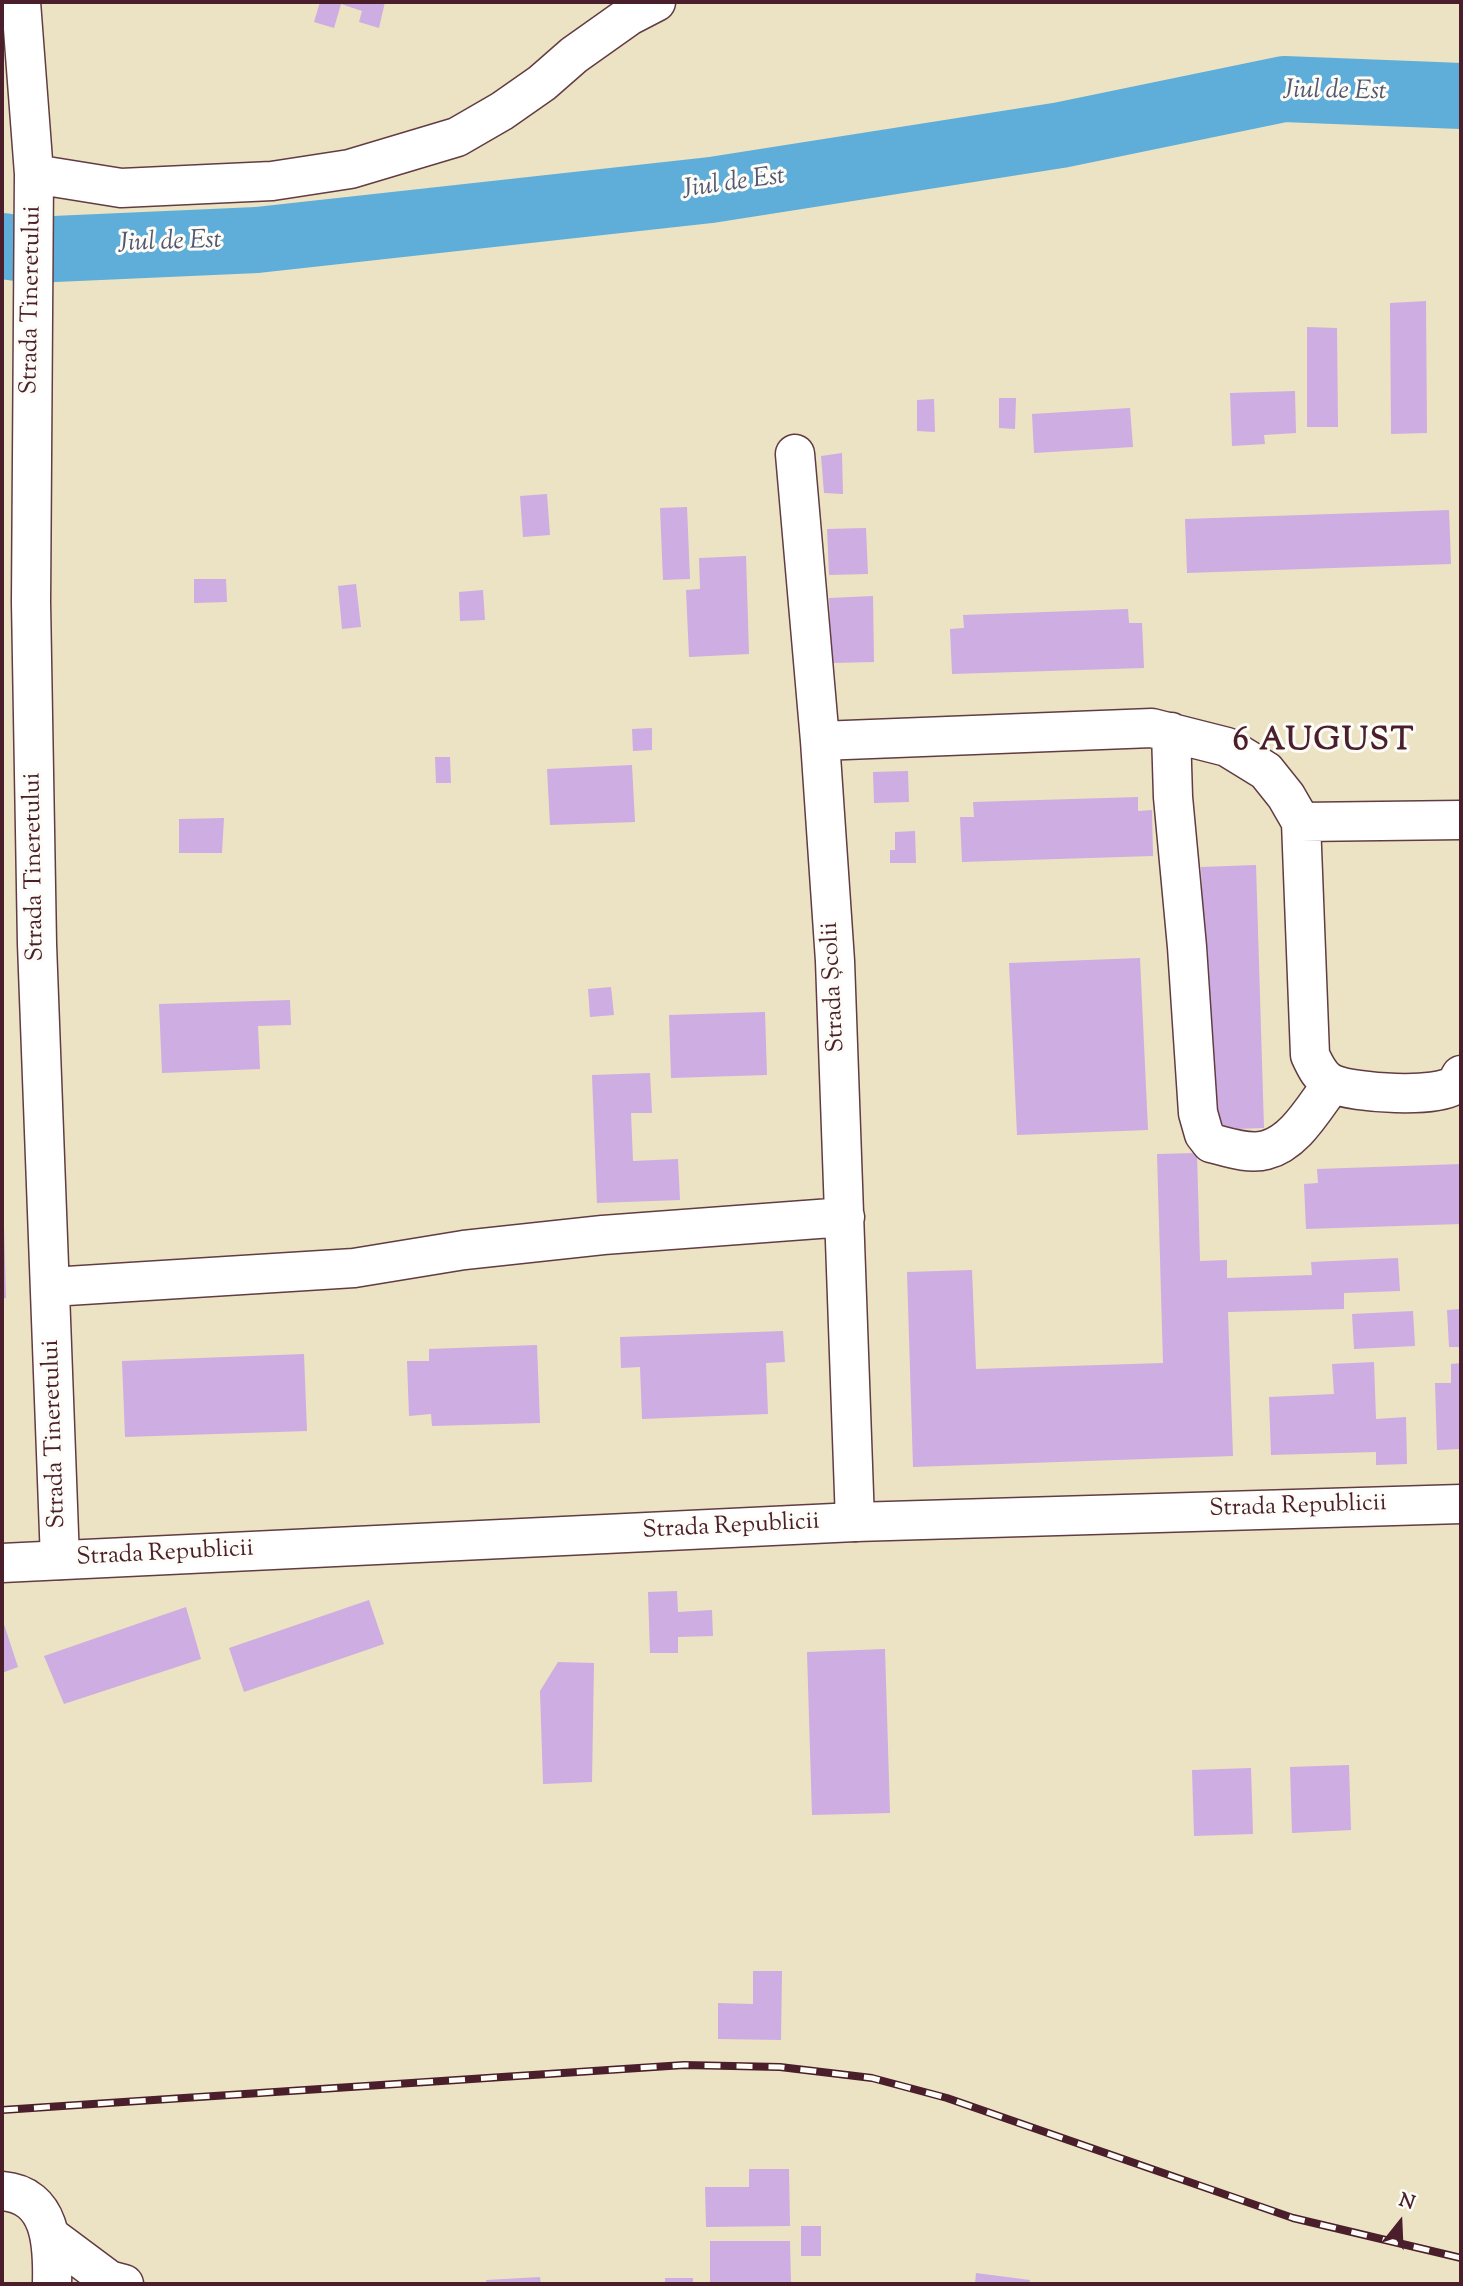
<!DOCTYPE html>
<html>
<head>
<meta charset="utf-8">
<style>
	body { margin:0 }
	#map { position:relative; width:1463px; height:2286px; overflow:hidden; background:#ebe3c3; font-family:"Sorts Mill Goudy",serif }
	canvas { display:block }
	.frame { position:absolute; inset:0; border:4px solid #4a1f2b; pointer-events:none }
	.north { position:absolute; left:1365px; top:2188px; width:70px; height:70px; -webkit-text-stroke:5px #fdfcf7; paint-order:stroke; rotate:18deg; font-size:19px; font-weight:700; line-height:28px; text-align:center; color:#4a1f2b }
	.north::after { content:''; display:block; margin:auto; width:24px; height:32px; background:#4a1f2b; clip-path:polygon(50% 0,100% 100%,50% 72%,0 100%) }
</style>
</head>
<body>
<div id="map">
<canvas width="1463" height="2286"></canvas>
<div class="frame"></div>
<div class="north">N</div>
</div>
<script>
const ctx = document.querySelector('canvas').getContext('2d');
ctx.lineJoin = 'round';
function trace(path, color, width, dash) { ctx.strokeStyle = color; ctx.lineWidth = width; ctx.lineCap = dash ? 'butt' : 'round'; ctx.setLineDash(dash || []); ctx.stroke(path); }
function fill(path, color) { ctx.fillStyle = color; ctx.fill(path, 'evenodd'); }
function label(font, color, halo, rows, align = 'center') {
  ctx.font = font + ' "Sorts Mill Goudy",serif'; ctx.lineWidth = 6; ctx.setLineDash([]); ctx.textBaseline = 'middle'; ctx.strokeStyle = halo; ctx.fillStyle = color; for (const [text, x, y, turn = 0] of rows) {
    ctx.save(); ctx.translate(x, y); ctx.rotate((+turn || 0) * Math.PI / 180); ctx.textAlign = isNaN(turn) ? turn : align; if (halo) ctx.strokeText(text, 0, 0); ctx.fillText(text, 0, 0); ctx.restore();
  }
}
trace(new Path2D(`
	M2 246 32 250 257 240 711 190 1061 135 1284 89 1461 96`), '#5eaed9', 66);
fill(new Path2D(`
	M320 2H385L379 28 359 22 362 11 341 4 334 28 314 22Z
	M1426 301 1427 433 1391 434 1390 303Z
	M1307 327 1337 328 1338 427H1307Z
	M1295 391 1296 433 1264 435 1265 444 1232 446 1230 393Z
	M999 398H1016L1015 429 999 428Z
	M934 399 935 432 917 431V400Z
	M1130 408 1133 447 1034 453 1032 414Z
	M842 453 843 494 824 493 821 456Z
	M547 494 550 535 523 537 520 496Z
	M687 507 690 579 663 580 660 508Z
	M1449 510 1451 564 1187 573 1185 519Z
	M866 528 868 574 829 575 827 529Z
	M746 556 749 654 689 657 686 590 700 589 699 558Z
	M194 579H226L227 602 194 603Z
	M356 584 361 627 342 629 338 586Z
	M483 590 485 620 460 621 459 592Z
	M873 596 874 662 832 663 829 598Z
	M1128 609 1129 623H1142L1144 668 952 674 950 629 964 628 963 615Z
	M652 728V750L633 751 632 729Z
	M435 757H450L451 783H436Z
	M632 765 635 822 550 825 547 769Z
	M908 771 909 802 874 803 873 772Z
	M1138 797V811L1152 810 1153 856 962 862 960 817H974L973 802Z
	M224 818 222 853H179V819Z
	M915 831 916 863H890V850H895V832Z
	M1256 865 1264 1128 1210 1130 1201 867Z
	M1140 958 1148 1130 1017 1135 1009 963Z
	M611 987 614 1015 590 1017 588 989Z
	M290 1000 291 1025 258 1026 260 1069 162 1073 159 1004Z
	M765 1012 767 1075 671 1078 669 1015Z
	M650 1073 652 1113H631L633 1161 678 1159 680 1200 597 1203 592 1075Z
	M1197 1153 1200 1261 1227 1260V1278L1312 1275 1311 1262 1398 1258 1400 1291 1344 1293V1309L1228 1312 1233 1456 913 1467 907 1272 972 1270 976 1369 1163 1363 1157 1154Z
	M1461 1164V1224L1306 1229 1304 1184 1318 1183 1317 1169Z
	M2 1226H4L6 1298 2 1299Z
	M1461 1309V1347H1449L1447 1310Z
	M1413 1311 1415 1346 1354 1349 1352 1314Z
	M783 1331 785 1362 766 1363 768 1414 642 1419 640 1367 621 1368 620 1337Z
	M537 1345 540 1423 432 1426 431 1414 409 1416 407 1361H429V1349Z
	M304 1354 307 1431 125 1437 122 1361Z
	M1374 1362 1376 1419 1406 1417 1407 1464 1376 1465V1452L1271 1455 1269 1397 1334 1394 1332 1364Z
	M1461 1363V1449L1437 1450 1435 1383H1451V1364Z
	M677 1591 678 1612 712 1610 713 1636 678 1637V1653H650L648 1592Z
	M369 1600 384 1644 244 1692 229 1648Z
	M186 1607 201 1659 64 1704 44 1656Z
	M2 1618 18 1667 2 1673Z
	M885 1649 890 1813 812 1815 807 1652Z
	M558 1662 594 1663 592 1782 543 1784 540 1691Z
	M1349 1765 1351 1830 1292 1833 1290 1767Z
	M1251 1768 1253 1834 1194 1836 1192 1770Z
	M753 1971H782L781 2040 718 2039V2003L753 2004Z
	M749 2169H789L790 2226 706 2227 705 2187H749Z
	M801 2226H821V2256H801Z
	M710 2241H790L791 2284H710Z
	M976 2273 1030 2280 1029 2284H975Z
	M540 2277 541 2284H487L486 2280Z
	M665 2278H693V2284H665Z`), '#cdade2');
const street = new Path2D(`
	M21 2 34 174 31 602 37 944 60 1560
	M34 174 121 188 272 181 350 169 457 137 502 111 542 83 574 55 629 16 656 2
	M795 454 820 741 835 961 855 1522
	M1171 732 1173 797 1187 947 1198 1113 1204 1134 1211 1143C1227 1147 1249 1155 1266 1150 1296 1142 1314 1107 1332 1084
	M820 741 1152 728 1227 747 1266 771 1286 796 1301 822 1310 1055C1315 1066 1321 1079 1333 1084 1353 1093 1439 1099 1456 1084 1457 1083 1460 1076 1461 1075
	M1301 822 1461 820
	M51 1287 354 1268 464 1250 603 1235 845 1217
	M2 2191C52 2195 53 2245 52 2284
	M50 2236 109 2280 124 2284`);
const secondary = new Path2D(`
	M2 1563 855 1522 1461 1504`);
trace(street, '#623c42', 41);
trace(secondary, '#623c42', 41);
trace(street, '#fff', 38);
trace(secondary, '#fff', 38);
const rail = new Path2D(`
	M2 2110 684 2065 780 2067 872 2078 947 2098 1293 2218 1461 2258`);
trace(rail, '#4a1f2b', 8);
trace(rail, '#fdfcf7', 5, [16]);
label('24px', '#4a1f2b', '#fdfcf7', [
	["Strada Tineretului",33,300,-89],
	["Strada Tineretului",36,867,-91],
	["Strada Școlii",835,987,-93],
	["Strada Tineretului",56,1434,-92],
	["Strada Republicii",1298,1508,-2],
	["Strada Republicii",731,1528,-3],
	["Strada Republicii",165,1555,-3]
]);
label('italic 26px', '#525871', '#fdfcf7', [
	["Jiul de Est",1335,93,1],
	["Jiul de Est",734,185,-8],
	["Jiul de Est",170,244,-2]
]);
ctx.letterSpacing = '2px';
label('bold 32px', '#4a1f2b', '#fdfcf7', [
	["6 AUGUST",1324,744]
]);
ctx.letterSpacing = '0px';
</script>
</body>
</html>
